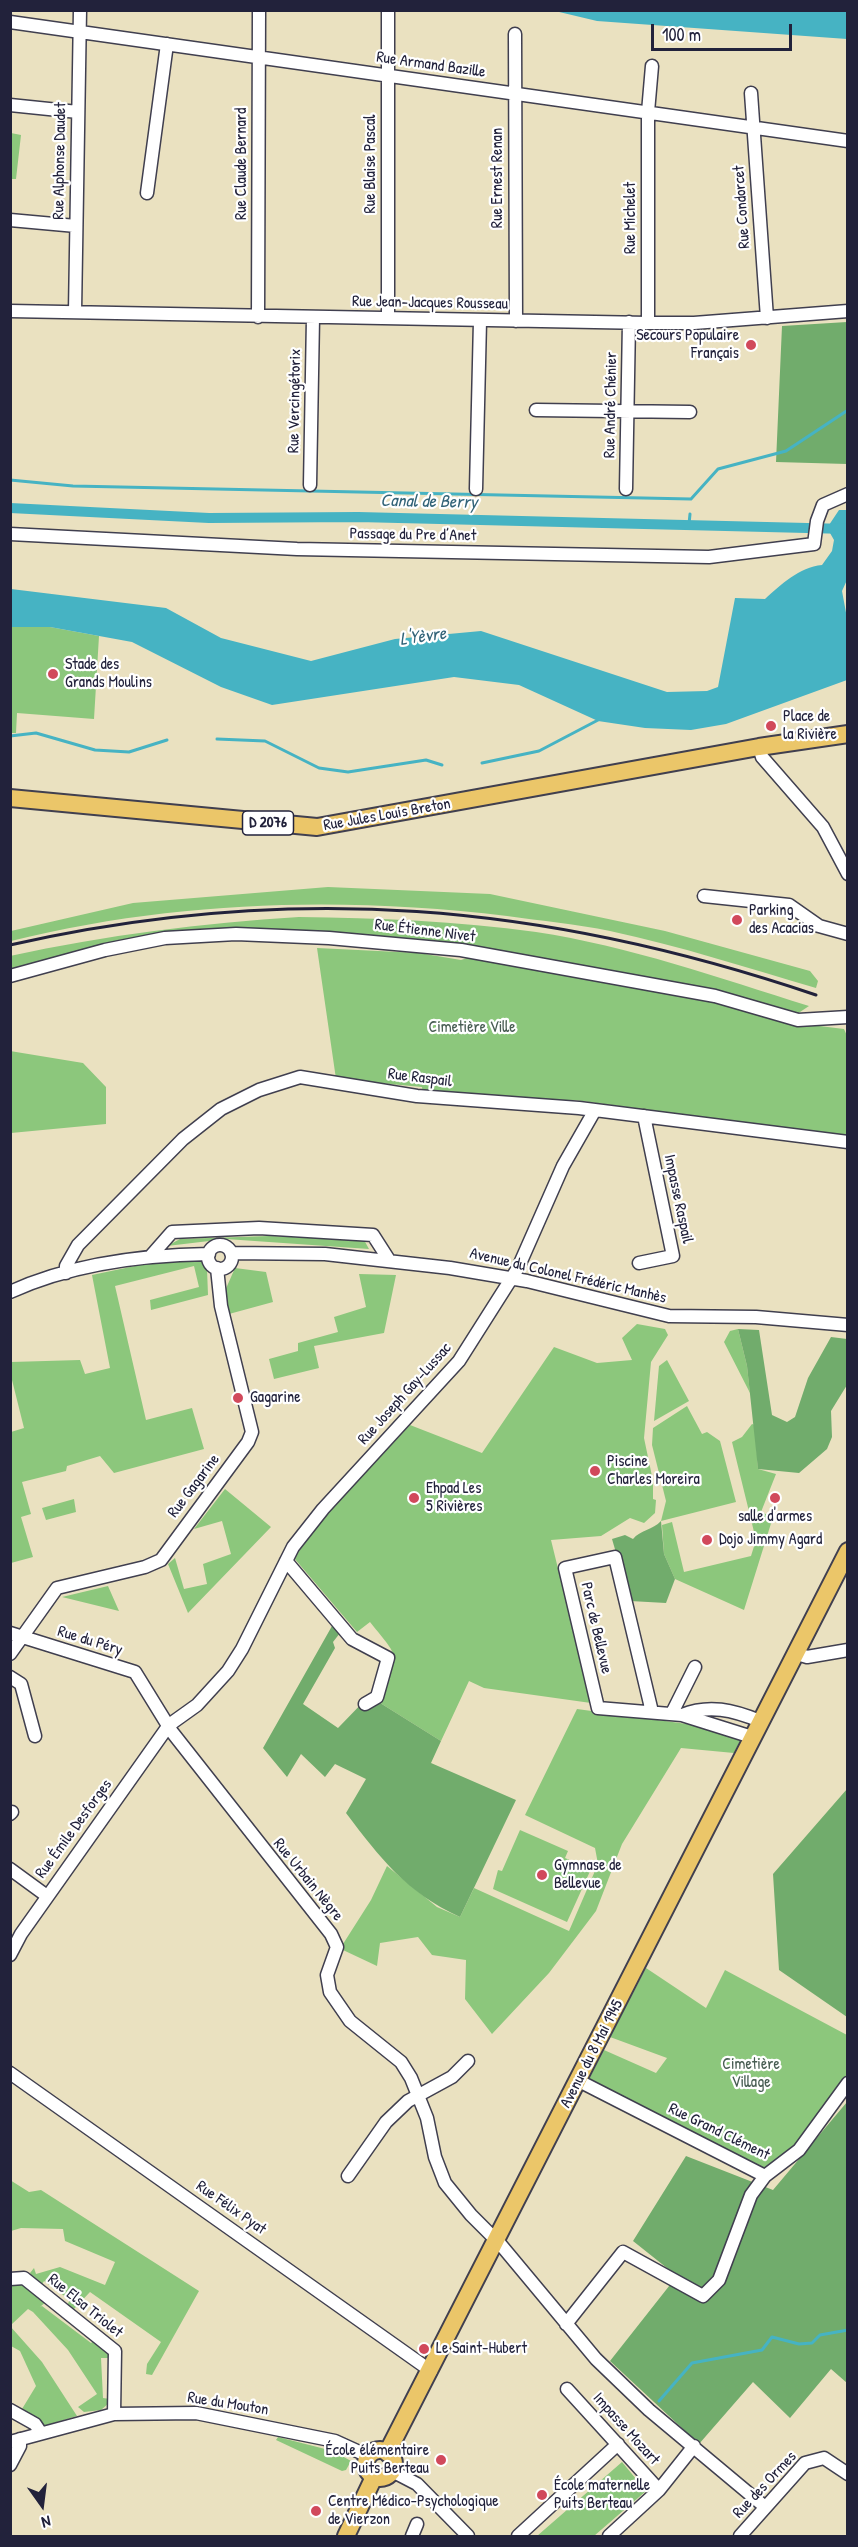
<!DOCTYPE html>
<html>
<head>
<meta charset="utf-8">
<style>
	body { margin:0 }
	#map { position:relative; width:858px; height:2547px; overflow:hidden; background:#eae1c0; font-family:"Patrick Hand",sans-serif }
	canvas { display:block }
	.frame { position:absolute; inset:0; border:12px solid #22223b; pointer-events:none }
	.north { position:absolute; left:12px; top:2475px; width:60px; height:60px; -webkit-text-stroke:4px #fff; paint-order:stroke; rotate:166deg; font-size:16px; font-weight:700; line-height:24px; text-align:center; color:#22223b }
	.north::after { content:''; display:block; margin:auto; width:21px; height:27px; background:#22223b; clip-path:polygon(50% 0,100% 100%,50% 72%,0 100%) }
	.scale { position:absolute; left:651px; top:24px; width:141px; height:27px; box-sizing:border-box; border:3px solid #22223b; border-top:0; padding-left:8px; font-size:18px; line-height:21px; white-space:nowrap; color:#22223b; -webkit-text-stroke:4px #fff; paint-order:stroke }
</style>
</head>
<body>
<div id="map">
<canvas width="858" height="2547"></canvas>
<div class="frame"></div>
<div class="north">N</div>
<div class="scale">100 m</div>
</div>
<script>
const ctx = document.querySelector('canvas').getContext('2d');
ctx.lineJoin = 'round';
function fill(path, color) { ctx.fillStyle = color; ctx.fill(path, 'evenodd'); }
function trace(path, color, width, dash) { ctx.strokeStyle = color; ctx.lineWidth = width; ctx.lineCap = dash ? 'butt' : 'round'; ctx.setLineDash(dash || []); ctx.stroke(path); }
function label(font, color, halo, rows, align = 'center') {
  ctx.font = font + ' "Patrick Hand",sans-serif'; ctx.lineWidth = 4.5; ctx.setLineDash([]); ctx.textBaseline = 'middle'; ctx.strokeStyle = halo; ctx.fillStyle = color; for (const [text, x, y, turn = 0] of rows) {
    ctx.save(); ctx.translate(x, y); ctx.rotate((+turn || 0) * Math.PI / 180); ctx.textAlign = isNaN(turn) ? turn : align; if (halo) ctx.strokeText(text, 0, 0); ctx.fillText(text, 0, 0); ctx.restore();
  }
}
fill(new Path2D(`
	M11 133 21 135 16 179H11Z
	M11 627H50L99 636 94 719 17 713 16 733H11Z
	M328 887 490 894 665 931 810 971 818 981 816 988C748 968 680 946 610 931 577 924 541 921 507 916 341 896 173 901 11 941V931L133 903Z
	M299 917C378 918 457 921 536 932 629 946 719 978 809 1006L797 1014 709 990 304 931 95 948 11 969 10 956C106 935 202 923 299 917Z
	M317 948 419 953 461 960 467 958 714 999 795 1023 844 1029 848 1038 847 1137 575 1100 535 1102 423 1094 422 1087 336 1079Z
	M10 1051 83 1063 106 1087V1124L11 1133Z
	M269 1236 364 1240 369 1249 226 1239 167 1246 180 1239Z
	M203 1260 207 1269 208 1295 151 1310 150 1300 199 1287 194 1266 115 1286 146 1420 192 1408 204 1449 114 1473 100 1456 67 1466 66 1471 22 1482 31 1514 21 1517 33 1557 11 1563V1432L24 1428 11 1376V1362L80 1360 85 1374 110 1368 92 1275 154 1262Z
	M235 1268 266 1272 273 1302 229 1314 224 1293Z
	M359 1274 396 1275 384 1333 314 1346 319 1368 274 1379 269 1359 298 1351V1343L338 1332 334 1317 366 1307Z
	M637 1324 665 1329 668 1335 651 1362 644 1438 653 1481V1499L656 1500 655 1513 644 1523 630 1518 601 1536 551 1540 591 1703 484 1688 469 1681 441 1741 369 1696C401 1654 403 1663 370 1622L357 1632 294 1558 328 1512 410 1425 482 1453 554 1347 597 1363 632 1360 622 1338Z
	M738 1329 747 1366 750 1393 724 1342 730 1331Z
	M667 1360 689 1401 654 1421 659 1366Z
	M687 1406 702 1434 707 1432 720 1441 736 1502 661 1521 666 1501 652 1445 653 1428Z
	M752 1424 755 1425 758 1469 776 1474 761 1512 773 1517 744 1610 675 1579 664 1554 662 1525 672 1522 684 1572 751 1556 756 1540 732 1442 742 1437Z
	M225 1489 271 1527 188 1613 168 1564 175 1558 184 1589 207 1584 203 1564 231 1554 222 1521 194 1529Z
	M74 1499 76 1512 46 1520 42 1508Z
	M108 1586 119 1611 62 1597Z
	M577 1709 687 1724 741 1739 734 1753 681 1748 622 1844 596 1911 549 1973 492 2034 465 1999 466 1960 432 1955 418 1937 380 1943 377 1966 343 1950V1944L371 1900 387 1866 437 1907 460 1917 474 1888 569 1931 598 1864 595 1848 525 1815Z
	M520 1830 568 1851 565 1858 591 1869 567 1922 493 1889 498 1870 502 1871Z
	M646 1968 706 2008 725 1970 847 2035V2077L796 2148 769 2169 762 2170 588 2081 604 2050 656 2073 667 2058 610 2037Z
	M10 2180 29 2192 41 2190 199 2291 152 2375 146 2374 147 2364 161 2342 90 2292 74 2309 67 2305 70 2300 44 2281 41 2286 32 2278 30 2273 34 2268 36 2274 60 2267 105 2285 115 2262 65 2241 63 2229 21 2228 11 2231Z
	M11 2283H25L47 2301 40 2307 42 2306 91 2343 96 2339 109 2349 108 2358H101L103 2398 110 2399 109 2403 101 2410 84 2412 78 2407 97 2394 68 2350 33 2312 28 2309 11 2325Z
	M10 2326 42 2362 77 2416 44 2426 22 2409 36 2386 20 2351 11 2346Z
	M278 2437 333 2451 351 2461 346 2470 342 2471 276 2440Z
	M622 2462 646 2491 594 2536H537Z`), '#8cc77c');
fill(new Path2D(`
	M847 322V464L776 462 782 326Z
	M738 1329 759 1330 772 1415 787 1422 795 1417 808 1378 831 1337 847 1339V1385L831 1411 832 1437 827 1449 799 1473 758 1469 747 1366Z
	M661 1521 664 1554 675 1579 666 1603 630 1601 612 1539 625 1535 633 1539C640 1530 653 1530 661 1521Z
	M332 1626 340 1633 333 1642 335 1648 303 1704 338 1728 369 1696 441 1741 431 1763 516 1800 460 1917C407 1893 380 1858 346 1813L366 1779 335 1764 325 1777 301 1754 287 1777 263 1748Z
	M847 1789V2017L779 1970 773 1874Z
	M847 2102V2383L831 2369 790 2418 753 2382 699 2444 610 2361 677 2276 633 2241 686 2156 773 2190Z`), '#71ac6c');
fill(new Path2D(`
	M555 11H847V39L597 21Z
	M839 510H847V580L842 591 847 618V680L726 724 691 730 645 728 598 721 519 685 454 677 272 705 221 687 132 642 50 627H11V589L166 608 221 638 311 661 395 639 481 631 667 692 707 691 718 687 735 598 765 599C781 585 799 567 822 565L832 551 834 540 830 533 821 531V527L829 525Z`), '#46b3c3');
trace(new Path2D(`
	M10 480 73 486 691 499 718 469 786 451 848 410
	M689 524 690 514
	M10 736 36 733 95 750 129 752 167 740
	M217 739 265 741 319 768 348 772 426 760 442 765
	M482 763 539 751 600 719
	M659 2401 692 2363 762 2350 772 2337 799 2344 812 2343 820 2335 848 2330`), '#46b3c3', 3);
trace(new Path2D(`
	M10 508 209 518 358 517 848 529`), '#46b3c3', 10);
const minor = new Path2D(`
	M388 10V318
	M10 22 848 141
	M515 34 516 321
	M751 93 767 318
	M10 105 78 112
	M147 193 167 44
	M10 220 76 226
	M10 311 648 323H694L848 311
	M75 312 80 10
	M258 317 259 10
	M648 323V112L652 66
	M536 410 690 412
	M310 485 313 318
	M476 489 480 321
	M626 489 629 322
	M10 534 297 549 709 557 814 544 817 521 823 505 848 494
	M759 747 762 757 823 827 848 874
	M704 896 789 905 819 926 848 934
	M10 976 105 950 165 938 236 934 329 938 461 950 715 996 798 1020 848 1017
	M208 1257a12 12 0 1 1 24 0a12 12 0 1 1-24 0Z
	M231 1253 325 1254 450 1268 527 1281 669 1316 756 1317 848 1325
	M150 1257 172 1232 259 1228 373 1235 389 1260
	M639 1263 673 1256 644 1116
	M66 1273V1266L78 1245 183 1139 221 1109 259 1090 300 1077 417 1096 579 1108 848 1142
	M10 1292C71 1264 143 1255 209 1254
	M286 1561 352 1639 388 1658 377 1697 365 1704
	M10 1633 135 1672 172 1732 331 1934 337 1947 327 1975 330 1992 350 2021 401 2062 411 2078 427 2118 435 2157 445 2183 471 2215 501 2245 596 2359 649 2410 764 2506
	M794 1653 807 1657 848 1650
	M10 1654 57 1588 145 1567 161 1560 248 1442 252 1432 221 1306 217 1268
	M10 1677 21 1684 35 1736
	M652 1712 615 1557 565 1568 598 1708 682 1715 752 1737
	M672 1713 695 1667
	M682 1715C709 1704 733 1710 760 1721
	M10 1814 12 1812
	M10 1869 47 1896
	M10 1955 21 1934 169 1725 197 1705 228 1671 242 1649 293 1547 323 1509 459 1361 518 1268 563 1166 595 1110
	M10 2073 431 2371
	M579 2081 765 2176
	M348 2176 386 2122 408 2101 452 2077 468 2061
	M10 2279 24 2278 115 2351 114 2414
	M566 2324 623 2252 703 2296 719 2280 751 2195 765 2176 799 2150 848 2083
	M567 2389 659 2490
	M10 2410 35 2424 41 2433
	M10 2442 114 2414 196 2413 335 2441 368 2456
	M10 2465 20 2446V2439
	M392 2471 417 2484 468 2536
	M412 2536 417 2524
	M518 2536 618 2444
	M609 2536 659 2490 694 2446
	M740 2536 805 2463 824 2458 848 2474`);
const major = new Path2D(`
	M10 798 317 827 759 747 848 734
	M366 2464a14 14 0 1 1 28 0a14 14 0 1 1-28 0Z
	M387 2453 848 1551
	M346 2536 374 2477`);
trace(minor, '#403f4f', 15);
trace(major, '#403f4f', 20);
trace(minor, '#fff', 12);
trace(major, '#ebc669', 16);
trace(new Path2D(`
	M10 945C292 881 544 903 816 995`), '#22223b', 3);
for (const [x, y, r, color] of [
	[751,345,6,"#d1495b"],
	[53,674,6,"#d1495b"],
	[771,726,6,"#d1495b"],
	[737,920,6,"#d1495b"],
	[238,1398,6,"#d1495b"],
	[595,1471,6,"#d1495b"],
	[414,1498,6,"#d1495b"],
	[775,1498,6,"#d1495b"],
	[707,1540,6,"#d1495b"],
	[542,1875,6,"#d1495b"],
	[424,2349,6,"#d1495b"],
	[441,2460,6,"#d1495b"],
	[542,2495,6,"#d1495b"],
	[316,2511,6,"#d1495b"]
]) { const dot = new Path2D(); dot.arc(x, y, r, 0, 2 * Math.PI); ctx.fillStyle = color; ctx.fill(dot); trace(dot, '#fff', 2); }
for (const [x, y, w] of [
	[268,823,51]
]) { const box = new Path2D(); box.roundRect(x - w / 2, y - 12, w, 24, 4.5); ctx.fillStyle = '#fff'; ctx.fill(box); trace(box, '#22223b', 1.5); }
label('bold 15px', '#22223b', null, [
	["D 2076",268,823]
]);
label('16px', '#22223b', '#fff', [
	["Rue Armand Bazille",431,65,8],
	["Rue Alphonse Daudet",60,161,-89],
	["Rue Claude Bernard",242,164,-90],
	["Rue Blaise Pascal",371,164,-90],
	["Rue Ernest Renan",498,178,-90],
	["Rue Condorcet",742,207,-94],
	["Rue Michelet",631,218,-90],
	["Rue Jean-Jacques Rousseau",430,303,1],
	["Rue Vercingétorix",295,401,-89],
	["Rue André Chénier",611,405,-89],
	["Passage du Pre d’Anet",413,535,1],
	["Rue Jules Louis Breton",387,815,-10],
	["Rue Étienne Nivet",425,931,7],
	["Rue Raspail",420,1078,7],
	["Impasse Raspail",678,1199,78],
	["Avenue du Colonel Frédéric Manhès",568,1276,13],
	["Rue Joseph Gay-Lussac",405,1394,-48],
	["Rue Gagarine",194,1486,-53],
	["Parc de Bellevue",596,1628,77],
	["Rue du Péry",90,1641,17],
	["Rue Émile Desforges",74,1829,-54],
	["Rue Urbain Nègre",308,1880,51],
	["Avenue du 8 Mai 1945",592,2054,-63],
	["Rue Grand Clément",719,2132,26],
	["Rue Félix Pyat",231,2208,35],
	["Rue Elsa Triolet",85,2306,39],
	["Rue du Mouton",228,2404,9],
	["Impasse Mozart",626,2429,48],
	["Rue des Ormes",765,2485,-47]
]);
label('16px', '#22223b', '#fff', [
	["Secours Populaire",739,336,"right"],
	["Français",739,354,"right"],
	["Stade des",65,665],
	["Grands Moulins",65,683],
	["Place de",783,717],
	["la Rivière",783,735],
	["Parking",749,911],
	["des Acacias",749,929],
	["Gagarine",250,1398],
	["Piscine",607,1462],
	["Charles Moreira",607,1480],
	["Ehpad Les",426,1489],
	["5 Rivières",426,1507],
	["salle d'armes",775,1517,"center"],
	["Dojo Jimmy Agard",719,1540],
	["Gymnase de",554,1866],
	["Bellevue",554,1884],
	["Le Saint-Hubert",436,2349],
	["École élémentaire",429,2451,"right"],
	["Puits Berteau",429,2469,"right"],
	["École maternelle",554,2486],
	["Puits Berteau",554,2504],
	["Centre Médico-Psychologique",328,2502],
	["de Vierzon",328,2520]
], 'left');
label('16px', '#475c52', '#fff', [
	["Cimetière Ville",472,1028],
	["Cimetière",751,2065],
	["Village",751,2083]
]);
label('italic 18px', '#326378', '#fff', [
	["Canal de Berry",429,502,1],
	["L'Yèvre",423,637,-8]
]);
</script>
</body>
</html>
